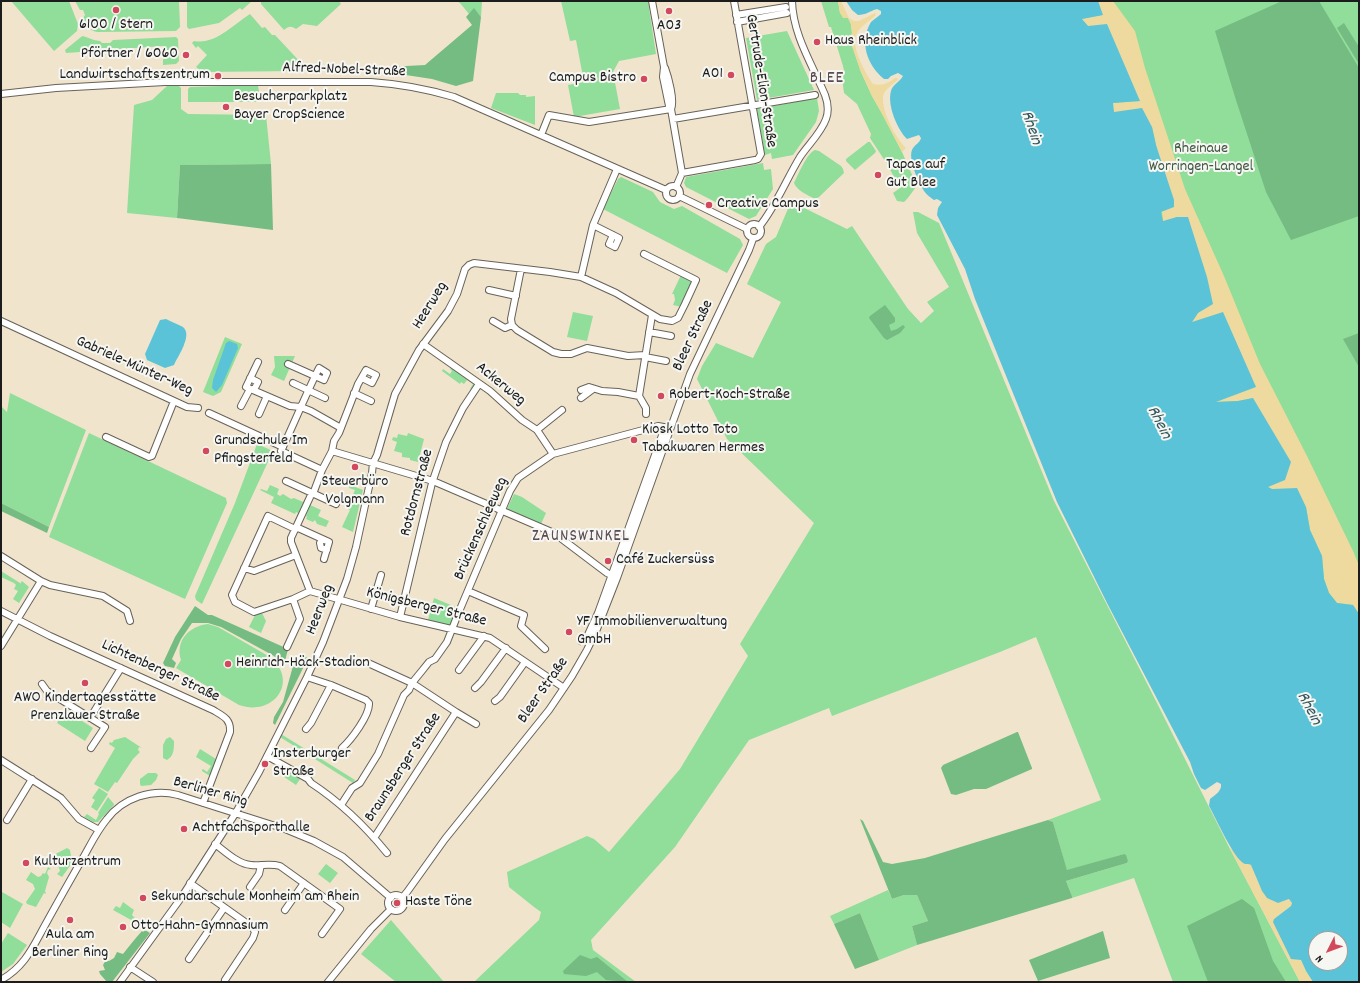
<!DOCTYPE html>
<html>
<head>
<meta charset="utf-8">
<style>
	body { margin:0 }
	#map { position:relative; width:1360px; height:983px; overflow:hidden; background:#f1e4cc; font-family:Dekko,sans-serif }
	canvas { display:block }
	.frame { position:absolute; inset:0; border:2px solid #1c1c1c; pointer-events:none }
	.north { position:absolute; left:1308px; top:931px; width:40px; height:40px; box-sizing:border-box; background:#f6f6f2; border:1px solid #9f9f9c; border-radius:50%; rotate:228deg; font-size:11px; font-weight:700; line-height:16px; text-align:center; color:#1c1c1c }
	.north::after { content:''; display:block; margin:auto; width:14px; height:18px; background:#d1495b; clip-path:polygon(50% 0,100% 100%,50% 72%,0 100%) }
</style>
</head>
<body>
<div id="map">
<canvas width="1360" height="983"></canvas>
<div class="frame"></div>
<div class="north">N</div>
</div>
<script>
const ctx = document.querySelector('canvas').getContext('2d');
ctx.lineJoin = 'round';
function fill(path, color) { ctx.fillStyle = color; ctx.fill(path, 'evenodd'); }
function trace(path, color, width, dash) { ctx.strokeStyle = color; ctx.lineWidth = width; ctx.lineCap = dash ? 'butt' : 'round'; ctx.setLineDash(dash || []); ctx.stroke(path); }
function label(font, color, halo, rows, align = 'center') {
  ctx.font = font + ' Dekko,sans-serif'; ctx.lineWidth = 4; ctx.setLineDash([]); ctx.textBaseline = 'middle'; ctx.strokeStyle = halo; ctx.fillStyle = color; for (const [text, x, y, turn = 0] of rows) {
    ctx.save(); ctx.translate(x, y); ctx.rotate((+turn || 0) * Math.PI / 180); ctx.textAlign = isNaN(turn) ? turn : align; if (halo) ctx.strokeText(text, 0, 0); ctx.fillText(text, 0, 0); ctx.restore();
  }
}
fill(new Path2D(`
	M11 1H69L78 24 77 31 54 51Z
	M75 1H179L180 27 176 31 97 32C89 30 85 26 83 18L85 15 83 10H80Z
	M187 1H252L242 10 240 8 219 23 189 29 187 27Z
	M261 1H339L341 4 317 26 303 24 296 29C291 26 289 26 284 30L261 4Z
	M456 1H482L481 17 474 9 469 14 460 3Z
	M561 1H648L656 54 619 61 613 72 620 109 574 117 568 85 584 82 576 40 570 41Z
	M821 1H838L840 13 848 18 851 24 852 33 850 40 861 72 872 96 882 113 902 152 917 186C912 191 910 197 904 202L897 201 893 193 900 188 887 164 870 138 871 134 857 104 844 93 842 78 844 71 843 66 831 27H829Z
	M979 1H1359V819Z
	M250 14 262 28 265 27 272 35H275L303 65 300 71 202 72 196 67 207 55 198 46 196 48 192 43 194 41C215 45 233 25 250 14Z
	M787 31 814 90 757 100 746 38Z
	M83 36 94 40 100 41 102 43H110L113 40 176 37 178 39 179 61 176 64 163 65V46L66 53 65 50 81 37Z
	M168 85H178L181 88V109L188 114 266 115 271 164 180 165 177 218 127 213 134 105 152 100Z
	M257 85 258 86 261 102H188V89L190 87Z
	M496 93H518L520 95H526V97L535 96V125L491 108Z
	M817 98 819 111 816 122 793 155 772 159 771 153 765 155 757 109Z
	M868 142H870L876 151 875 153 855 170 846 161V159Z
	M815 150 819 151 841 166 843 169 844 173 819 197 815 199C808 195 797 191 794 183 798 175 807 153 815 150Z
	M763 163 764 170 771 169 773 189 756 216 749 219 686 187 684 183 686 177Z
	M621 177 653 192 660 202 674 209 682 206 740 239 743 245 727 273 603 209 618 179Z
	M792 202 847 229 852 226 908 309 921 323 934 311 927 302 949 287 917 233 913 212H918L939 223 1054 501 1158 705 1229 847 1300 982H1173L1134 878 1072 898V896L1066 881 1127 863 1128 861 1124 854 1067 871 1053 822 1048 820 1101 800 1036 637 1000 652 832 716 829 708 749 740 675 847 591 940 593 950 636 982H474L539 920 541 912 534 907 509 887 507 872 587 836 594 839 609 852 680 769 748 656 740 644 814 523 727 439 697 379 702 366 716 343 753 358 781 302 747 284 766 244 776 237 790 204Z
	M681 275 691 280 693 284 682 307 673 305 675 300 674 294H672Z
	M573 312 593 316 587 341 567 337Z
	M225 337 242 344 221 392 213 396 203 392Z
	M274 356H295L284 381 271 375 275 367Z
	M452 367 476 384 472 390 470 389 473 384 467 380 464 384 461 382 460 384 442 371 443 369 450 374 452 371 450 369Z
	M10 393 86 430 49 527 1 503V406L7 412Z
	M89 433 226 498 227 503 185 599 49 537Z
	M408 433 424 439 418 462 410 460V458L402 457V453L394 451 397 442 392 440 393 437 397 438 398 434 407 436Z
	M257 444 273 451 202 604 196 600 195 596 235 503Z
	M270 485 279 489 277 494 280 496 283 494 291 499 294 498 303 502 307 495H308L297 523 294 522 298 513 296 512 295 514 271 503 274 497 260 490 261 489 267 491Z
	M350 485 363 490 353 532 342 527 350 510 348 509 352 499 354 500 355 498 352 497 355 490 349 488Z
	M514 494 522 497 546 513 541 524 507 509Z
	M310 505 321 510 318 516 329 521 326 527 317 524 315 520 313 522 306 519 307 517 306 516Z
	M1 571 20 583V584L22 581 29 587 19 603 13 599 18 591 14 589 16 585 14 583 1 577Z
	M434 598 458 608 451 626 428 620Z
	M261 611 266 621 261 633 249 627 256 613Z
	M208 624 218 627 270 657C300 682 273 717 239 705L176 668 181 660C175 641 189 626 208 624Z
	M65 710 93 728 85 741 57 723Z
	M281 734 355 780 353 783 280 737Z
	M125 737 142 748 139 747 138 750 140 752 133 759 117 783 115 782 108 792 94 784 115 748 109 744 110 742 112 743 114 740Z
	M170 737 174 741C174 749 174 756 167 760L163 758V745L166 739Z
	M200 749 216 759 210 776 202 771V770L203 769 207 772 211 766 196 757Z
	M277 764 300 779 296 785 274 770Z
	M148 773H156L158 775 156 780 151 785 141 786 140 784V779Z
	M99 788 108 794 97 811 91 807 95 800 92 798Z
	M108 797 114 804V805L98 822H93L84 817 87 814 96 820 99 814 98 813Z
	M67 848 70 850 72 863 62 877 57 874 60 871 58 865 55 864 53 866 44 860Z
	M326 864 338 873 330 883 318 874Z
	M48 867 51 869 48 870 47 873 49 877 45 891 46 894 44 893 36 907 27 904 26 902 35 889 33 884 26 880 31 872 38 877 41 876 43 873 45 874Z
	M888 890 892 899 904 895H917L928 921 912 926 917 945 879 960 860 913 834 924 830 916Z
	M2 892 23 904 10 928 1 922Z
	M123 902 134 910 132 915 135 918 133 921 113 910 116 906 120 908Z
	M391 920 444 982H396L361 954Z
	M8 933 27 945 13 964 1 972V944Z`), '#91dd9a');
fill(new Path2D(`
	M1282 1H1319L1359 68V216L1291 240 1266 192 1235 97 1215 31Z
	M474 8 481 17 473 81 456 86 432 79 386 72 388 67 425 65 472 25 466 17Z
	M1344 23 1359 47V64L1337 28Z
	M271 164 273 230 177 218 180 165Z
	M885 305 895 318V322L889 325 891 331 897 329 903 325 905 327 900 333 887 340 884 338 869 318 870 316Z
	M1359 333V367L1343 339Z
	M1 503 49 527 47 533 1 511Z
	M195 606 208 615H212L288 649 285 661 281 665 274 656 221 627 208 623H192L181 639 172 659 176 663 174 668 165 666 163 663 175 637Z
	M301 655 308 658 275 725 273 723 274 717 283 702 293 666Z
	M1017 732H1018L1032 768V769L986 789H974L956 795 951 794 941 768 943 765Z
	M860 819 863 821 883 862 892 864 925 858 1048 820 1053 822 1067 870 1124 854 1126 855 1128 861 1127 863 1066 881 1072 896V898L917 945 912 926 928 921 917 895H904L892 899Z
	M1242 899 1254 908 1273 961 1286 982H1208L1187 926Z
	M860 913 879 960 855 969 834 924Z
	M145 930 150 933 112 982H107L100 974 99 971 105 970 103 965 106 960 109 961 114 958 117 952 123 954C129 946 135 939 142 931L143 932Z
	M1103 931 1110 958 1038 981 1029 960Z
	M580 955 591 959 597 957 628 982 606 980 597 972 586 976 564 974 563 971Z`), '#74bc82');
fill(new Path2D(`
	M838 1H841L849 18 854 21H859L875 13 876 15C869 22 860 26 856 35 851 48 866 74 873 84 883 86 888 83 895 78H897L898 80C893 84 887 88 884 93 879 105 893 132 900 141 902 144 904 146 906 148L902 152 882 114 872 96 861 72 850 40 852 33 851 24 848 18H843L840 13Z
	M1098 1H1113L1135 31 1145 68 1185 189 1224 276 1260 364 1307 456 1354 553 1359 566V614L1353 605 1337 603 1329 593 1324 579 1322 556 1310 530 1306 507 1268 487 1253 398 1238 401 1214 402 1256 386 1192 322 1198 313 1177 217 1163 222 1156 145 1152 127 1114 112 1112 103 1140 101 1088 26 1081 19 1102 15Z
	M1229 847C1238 853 1239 864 1251 864 1258 882 1260 893 1278 903L1290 899 1292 903 1291 906 1274 919 1298 959 1301 960 1306 971 1313 982H1300Z`), '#eeda9e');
fill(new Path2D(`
	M846 1H1098L1103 15 1082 19 1088 26 1107 24 1140 101 1113 103 1114 112 1142 108 1152 127 1156 145 1174 200V207L1161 212 1163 221 1177 217H1188L1207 277 1213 304 1198 313 1192 322 1223 312 1256 387 1216 402 1238 401 1253 398 1291 462 1285 480 1268 487 1272 489 1297 488 1306 507 1310 530 1322 556 1324 579 1329 593 1337 603 1353 605 1359 614V982H1313L1306 971 1301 960 1291 959 1273 922 1274 919 1291 906 1292 903 1289 899 1278 903 1267 898 1262 891 1251 865C1251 864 1245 864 1245 864 1234 860 1216 818 1209 806L1210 799C1215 795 1222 791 1221 784L1217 782 1205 790 1201 788 1194 774 1190 762 1107 603 1057 502 975 299 965 269 937 215 938 208 942 202 937 199 934 200C930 197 927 195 924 191 919 183 908 160 912 150 914 145 920 143 921 138L919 135 907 139C897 129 887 105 891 91 892 85 900 82 903 76L898 73 891 76 888 79H884C867 65 859 42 871 22 874 19 878 17 881 14V11L877 9C870 11 866 15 858 15L852 10ZM1316 939H1340V963H1316Z
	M166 319C171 322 178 324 183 327 193 335 178 356 174 365L165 368 147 360 145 354 160 320Z
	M229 341 237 344 238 348 222 385 216 392 212 388 213 380 226 343Z`), '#5bc3d7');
const minor = new Path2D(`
	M652 1 664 67 663 77 669 106 671 109 682 173 676 187
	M736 15 786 7
	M737 22 787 13
	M665 68C668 76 675 101 671 109
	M1 94 56 88 165 82H371C400 84 427 89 454 97L666 190
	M673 119 815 95
	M541 135 549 115 589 122 671 109
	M682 173 755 160 758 159 761 154 734 1
	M666 193a7 7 0 1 1 14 0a7 7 0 1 1-14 0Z
	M679 196 747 229
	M747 231a7 7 0 1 1 14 0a7 7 0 1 1-14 0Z
	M593 225 619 238 615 247 609 244 613 235
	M759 227C776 206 786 180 800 157 808 145 821 133 826 119 829 111 828 103 825 95 812 64 793 35 792 1
	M521 269 511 319 512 325 517 330 553 352 561 354H571L587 348 628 356 645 355
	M581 277 593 225 617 169
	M489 290 516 296
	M1 321 174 401 187 407 198 408
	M493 321 505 328 512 325
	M649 332 671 336
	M423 344 490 391 522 420 537 430 553 454
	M645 357 666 361
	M258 362 246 387 290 406 301 407 311 411 341 428
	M288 364 324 380 327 373 319 368C305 396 294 424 281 451L322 470
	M250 378 258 382 254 390
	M362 378 372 383 376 375 366 370 358 384 339 433 334 441 332 451 322 470 313 494 311 495 291 538V542L310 591 400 617 490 638 564 688
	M293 383 325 398
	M581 390 589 387 602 391 618 392 639 396 646 408V414
	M354 393 371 401
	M639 396 652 315
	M581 398 593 389
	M241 406 250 389
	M209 413 283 447
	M259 414 267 396
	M537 430 562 410
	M106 437 149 457 152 456 174 401
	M332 451 433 481 554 533 607 573 617 578
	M286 481 336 504
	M296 527 329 542 324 559
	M295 529 268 516 232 595 235 602 254 612 293 599 310 591
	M322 539 320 543 321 548 327 550
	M1 556 41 581
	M244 568 254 571 296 555
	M468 591 524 615 521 626 545 649
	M371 609 381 575
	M1 611 50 636 213 710C223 716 231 719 230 732L203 803
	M400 617 432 483 446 442 463 408 479 384
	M581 641 586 639 598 613 665 427
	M1 646 41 581 50 585 103 596 127 611 130 621
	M287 647 300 619 293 599
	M368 663 412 683 456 712 374 838
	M459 670 484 636
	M307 677 331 685 366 700 369 703C370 715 351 740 342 748
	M42 684 47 691 105 727 91 748
	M475 688 481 682 506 648
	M495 701 500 697 525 662
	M456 712 476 724
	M90 718 121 668
	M306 729 311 723 331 685
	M267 756 308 779 311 783C340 802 365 826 387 853
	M1 760 61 798 79 819 99 830
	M341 805 352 788 360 783 378 754 404 695 409 690 412 683 421 672 429 662 435 659 447 642 458 614 510 491 518 478 553 454 658 426 669 428
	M7 820 32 779
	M215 844C226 852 238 864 251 865 261 866 270 863 280 866L340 909 322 934
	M190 883 252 927 255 932 253 938 225 980
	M250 887 259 874 261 865
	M388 903a8 8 0 1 1 16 0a8 8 0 1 1-16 0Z
	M402 898 407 892 445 839 549 710 572 676 587 650 597 629 617 578 690 374 749 250 753 239
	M285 910 304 883
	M189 959 224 908
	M130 967 153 982
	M1 980C24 967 32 949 44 927 56 905 68 884 80 863 89 848 96 832 107 819 123 798 152 788 178 795L285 829 314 841 343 857 391 898
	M120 982 181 898 235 814 259 772 307 677 323 642 347 579 356 547 372 473 373 463 377 455 395 394 419 350 448 311 457 294 465 269 469 265 474 263 550 272 581 277 616 293 660 319 672 321 678 318 685 304 696 280 644 254
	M328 982 371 929 391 909`);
trace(minor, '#67625a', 8);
trace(minor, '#fff', 6);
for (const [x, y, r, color] of [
	[116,10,4,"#d1495b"],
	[669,11,4,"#d1495b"],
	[817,42,4,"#d1495b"],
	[186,55,4,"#d1495b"],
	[731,75,4,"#d1495b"],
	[218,76,4,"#d1495b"],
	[644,79,4,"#d1495b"],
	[226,107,4,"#d1495b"],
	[878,175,4,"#d1495b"],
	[709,205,4,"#d1495b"],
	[661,396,4,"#d1495b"],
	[634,440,4,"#d1495b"],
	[206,451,4,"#d1495b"],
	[355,467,4,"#d1495b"],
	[608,561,4,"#d1495b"],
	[569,632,4,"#d1495b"],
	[228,664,4,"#d1495b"],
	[85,683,4,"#d1495b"],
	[265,764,4,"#d1495b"],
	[184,829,4,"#d1495b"],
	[26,863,4,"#d1495b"],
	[143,898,4,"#d1495b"],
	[397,903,4,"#d1495b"],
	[70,920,4,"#d1495b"],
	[123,927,4,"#d1495b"]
]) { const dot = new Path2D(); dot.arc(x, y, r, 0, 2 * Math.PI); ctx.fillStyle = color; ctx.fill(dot); trace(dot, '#f6f6f2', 1.5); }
label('16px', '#1c1c1c', '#f6f6f2', [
	["6100 / Stern",116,26,"center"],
	["A03",669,27,"center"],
	["Haus Rheinblick",825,42],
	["Pförtner / 6060",178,55,"right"],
	["A01",723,75,"right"],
	["Landwirtschaftszentrum",210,76,"right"],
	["Campus Bistro",636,79,"right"],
	["Besucherparkplatz",234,98],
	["Bayer CropScience",234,116],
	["Tapas auf",886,166],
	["Gut Blee",886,184],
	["Creative Campus",717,205],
	["Robert-Koch-Straße",669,396],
	["Kiosk Lotto Toto",642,431],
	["Tabakwaren Hermes",642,449],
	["Grundschule Im",214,442],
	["Pfingsterfeld",214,460],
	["Steuerbüro",355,483,"center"],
	["Volgmann",355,501,"center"],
	["Café Zuckersüss",616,561],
	["YF Immobilienverwaltung",577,623],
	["GmbH",577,641],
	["Heinrich-Häck-Stadion",236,664],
	["AWO Kindertagesstätte",85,699,"center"],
	["Prenzlauer Straße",85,717,"center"],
	["Insterburger",273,755],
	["Straße",273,773],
	["Achtfachsporthalle",192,829],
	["Kulturzentrum",34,863],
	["Sekundarschule Monheim am Rhein",151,898],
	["Haste Töne",405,903],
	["Otto-Hahn-Gymnasium",131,927],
	["Aula am",70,936,"center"],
	["Berliner Ring",70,954,"center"]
], 'left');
label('16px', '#1c1c1c', '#f6f6f2', [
	["Alfred-Nobel-Straße",344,71,2],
	["Gertrude-Elion-Straße",760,81,81],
	["Heerweg",431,306,-58],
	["Bleer Straße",694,336,-65],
	["Gabriele-Münter-Weg",134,367,24],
	["Ackerweg",500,385,39],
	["Rotdornstraße",418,493,-75],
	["Brückenschleeweg",482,529,-66],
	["Königsberger Straße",426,608,14],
	["Heerweg",321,610,-69],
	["Lichtenberger Straße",160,672,25],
	["Bleer Straße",544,691,-55],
	["Braunsberger Straße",404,768,-57],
	["Berliner Ring",210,793,16]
]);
label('16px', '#3f5642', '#f6f6f2', [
	["Rheinaue",1201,150],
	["Worringen-Langel",1201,168]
]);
ctx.letterSpacing = '1px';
label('17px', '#5b4a51', '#f6f6f2', [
	["BLEE",827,80],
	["ZAUNSWINKEL",581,538]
]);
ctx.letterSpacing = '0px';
label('italic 17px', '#32565d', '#f6f6f2', [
	["Rhein",1030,128,71],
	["Rhein",1158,423,63],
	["Rhein",1308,709,62]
]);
</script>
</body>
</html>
